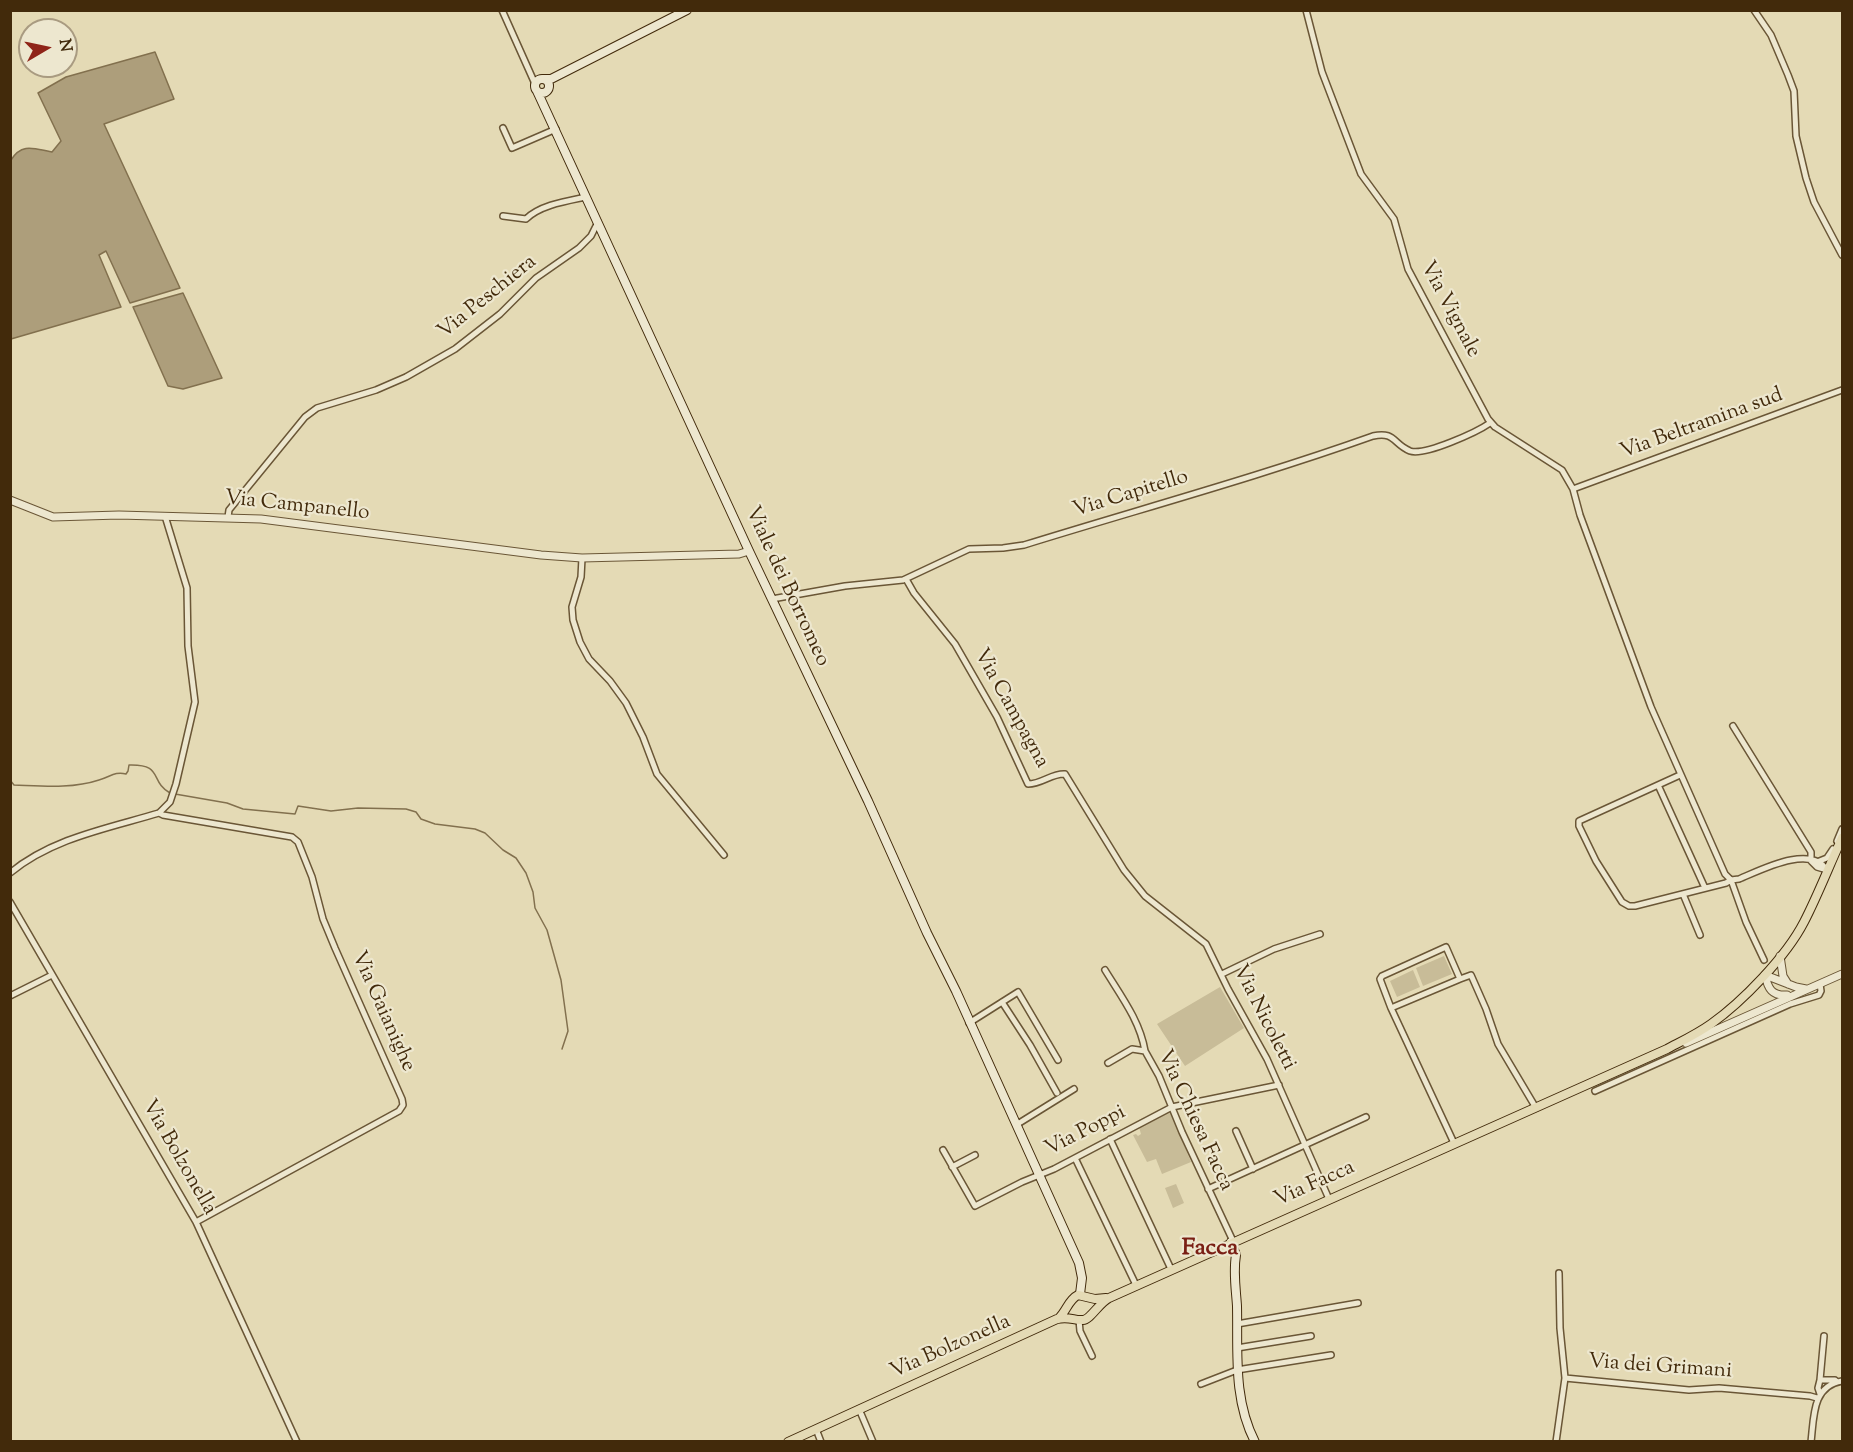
<!DOCTYPE html>
<html>
<head>
<meta charset="utf-8">
<style>
	body { margin:0 }
	#map { position:relative; width:1853px; height:1452px; overflow:hidden; background:#e4dab5; font-family:"Sorts Mill Goudy",serif }
	canvas { display:block }
	.frame { position:absolute; inset:0; border:12px solid #422a0b; pointer-events:none }
	.north { position:absolute; left:18px; top:18px; width:60px; height:60px; box-sizing:border-box; background:#ede7cf; border:2px solid #a99b81; border-radius:50%; rotate:81deg; font-size:16px; font-weight:700; line-height:24px; text-align:center; color:#422a0b }
	.north::after { content:''; display:block; margin:auto; width:21px; height:27px; background:#8f2418; clip-path:polygon(50% 0,100% 100%,50% 72%,0 100%) }
</style>
</head>
<body>
<div id="map">
<canvas width="1853" height="1452"></canvas>
<div class="frame"></div>
<div class="north">N</div>
</div>
<script>
const ctx = document.querySelector('canvas').getContext('2d');
ctx.lineJoin = 'round';
function fill(path, color) { ctx.fillStyle = color; ctx.fill(path, 'evenodd'); }
function trace(path, color, width, dash) { ctx.strokeStyle = color; ctx.lineWidth = width; ctx.lineCap = dash ? 'butt' : 'round'; ctx.setLineDash(dash || []); ctx.stroke(path); }
function label(font, color, halo, rows, align = 'center') {
  ctx.font = font + ' "Sorts Mill Goudy",serif'; ctx.lineWidth = 4.5; ctx.setLineDash([]); ctx.textBaseline = 'middle'; ctx.strokeStyle = halo; ctx.fillStyle = color; for (const [text, x, y, turn = 0] of rows) {
    ctx.save(); ctx.translate(x, y); ctx.rotate((+turn || 0) * Math.PI / 180); ctx.textAlign = isNaN(turn) ? turn : align; if (halo) ctx.strokeText(text, 0, 0); ctx.fillText(text, 0, 0); ctx.restore();
  }
}
fill(new Path2D(`
	M1444 956 1452 974 1423 986 1416 968Z
	M1413 970 1420 987 1397 997 1390 981Z
	M1220 987 1244 1028 1185 1066 1157 1024Z
	M1169 1113H1171L1191 1162 1162 1174 1156 1159 1147 1162 1133 1135 1136 1134 1138 1136 1141 1134 1139 1127Z
	M1176 1184 1184 1203 1173 1208 1165 1188Z`), '#c8bc98');
const water = new Path2D(`
	M155 52 174 99 104 124 180 288 130 303 106 251 99 255 121 307 11 339V160C22 142 35 149 52 152L61 141 38 93 66 77Z
	M183 293 222 378 183 389 168 386 133 307Z`);
fill(water, '#ad9e7b');
trace(water, '#82704e', 1.5);
trace(new Path2D(`
	M10 780 14 785C42 786 72 789 99 780 110 777 115 771 126 774L128 771 129 765C164 764 149 781 170 793
	M175 794 227 803 243 809 295 814 298 806 331 811 358 808 406 809 416 812 421 819 435 824 475 829 485 833 503 850 516 858 526 873 533 892 535 908 547 930 561 980 568 1031 562 1049`), '#82704e', 1.5);
const minor = new Path2D(`
	M502 10 536 86
	M1306 10 1322 72 1361 174 1394 219 1408 269 1488 419 1495 427 1562 470 1573 489 1580 515 1651 707 1725 874 1731 880 1746 922 1764 960
	M1754 10 1771 35 1788 75 1794 91 1796 136 1806 178 1814 202 1842 255
	M503 128 512 148 556 129
	M503 216 526 219C540 205 567 201 586 197
	M1573 489 1842 390
	M228 517 229 510 305 417 317 408 376 390 406 377 455 349 500 314 536 278 579 248 591 236 598 222
	M582 558 581 577 572 607 573 620 580 642 589 659 610 681 626 703 643 737 657 774 724 855
	M906 579 914 593 955 644 997 717 1028 784C1042 784 1052 773 1065 774L1124 870 1145 896 1206 944 1228 989 1267 1059 1329 1199
	M772 599 845 586 903 580 969 549 1003 548 1024 545C1140 509 1258 477 1373 436 1395 431 1393 444 1410 451 1425 456 1477 432 1490 423
	M1733 726 1811 852V861L1817 867 1827 870
	M1680 775 1579 821V826L1596 861 1622 902 1629 906H1635L1726 883 1731 880 1739 879C1761 870 1810 844 1827 870
	M1658 785 1705 888
	M159 813 163 815 292 837 298 842 312 877 323 919 335 948 402 1099 403 1105 399 1111 196 1222
	M1837 841 1842 829
	M1817 862 1827 858 1833 849
	M10 873C52 838 109 828 159 813L170 802 176 784 195 702 188 646 187 588 165 516
	M1683 894 1700 935
	M10 902 196 1222 297 1442
	M1105 970C1121 996 1140 1021 1145 1051
	M1222 974 1274 949 1320 934
	M1460 979 1471 975 1486 1009 1498 1044 1536 1108
	M10 996 52 975
	M1002 1002 1030 1045 1057 1093
	M1391 1008 1460 979 1446 947 1382 976 1380 979 1391 1008 1454 1143
	M969 1023 1018 992 1058 1060
	M1108 1063 1132 1049 1145 1051 1159 1076 1182 1132 1233 1241
	M1595 1091 1790 1004 1819 995 1821 991 1820 984
	M1016 1125 1074 1089
	M1236 1131 1253 1169
	M1110 1139 1171 1269
	M943 1150 975 1206 1022 1182 1054 1169 1172 1107 1279 1085
	M1075 1158 1136 1285
	M952 1167 975 1155
	M1208 1189 1366 1117
	M1559 1273 1560 1328 1565 1378
	M1079 1320 1080 1331 1092 1356
	M1237 1324 1358 1303
	M1237 1348 1311 1336
	M1820 1380 1824 1336
	M1201 1384 1237 1370 1331 1355
	M1820 1394 1818 1388 1820 1380H1835L1837 1382
	M859 1409 873 1442
	M816 1429 821 1442
	M1556 1442 1565 1378 1689 1390 1719 1388 1810 1396 1817 1398
	M1811 1442C1814 1417 1812 1386 1842 1381`);
const tertiary = new Path2D(`
	M10 500 53 517 119 515 261 519 541 555 582 558 739 554 749 551
	M1780 956 1783 976 1788 984
	M1765 975 1796 987 1806 989
	M1765 975C1768 989 1772 996 1787 995
	M1686 1043 1842 974`);
const secondary = new Path2D(`
	M544 79H551L687 10
	M535 86a7 7 0 1 1 14 0a7 7 0 1 1-14 0Z
	M537 91 749 551 868 801 927 933 956 991 1079 1263 1082 1278 1080 1294
	M1231 1242 1236 1255C1233 1272 1236 1290 1237 1306 1238 1353 1233 1399 1255 1442`);
const primary = new Path2D(`
	M1058 1319C1067 1311 1068 1300 1078 1295L1095 1299 1106 1298
	M788 1442 1057 1319C1070 1316 1074 1321 1083 1320 1090 1320 1099 1303 1109 1298L1667 1049C1682 1041 1697 1034 1711 1024 1742 1002 1786 957 1804 922 1818 895 1829 866 1842 838`);
trace(minor, '#6a5636', 8);
trace(tertiary, '#6a5636', 9);
trace(secondary, '#422a0b', 10);
trace(primary, '#422a0b', 10);
trace(minor, '#ede7cf', 5);
trace(tertiary, '#ede7cf', 7);
trace(secondary, '#ede7cf', 8);
trace(primary, '#e4dab5', 8);
label('21px', '#422a0b', '#ede7cf', [
	["Via Peschiera",488,298,-39],
	["Via Vignale",1449,310,62],
	["Via Beltramina sud",1702,425,-20],
	["Via Capitello",1131,495,-17],
	["Via Campanello",297,507,6],
	["Viale dei Borromeo",786,587,65],
	["Via Campagna",1010,709,61],
	["Via Gaianighe",382,1012,66],
	["Via Nicoletti",1263,1018,63],
	["Via Chiesa Facca",1194,1121,65],
	["Via Poppi",1086,1132,-27],
	["Via Bolzonella",178,1158,60],
	["Via Facca",1315,1185,-24],
	["Via Bolzonella",951,1348,-24],
	["Via dei Grimani",1660,1368,4]
]);
label('bold 24px', '#7a1f14', '#ede7cf', [
	["Facca",1210,1250]
]);
</script>
</body>
</html>
